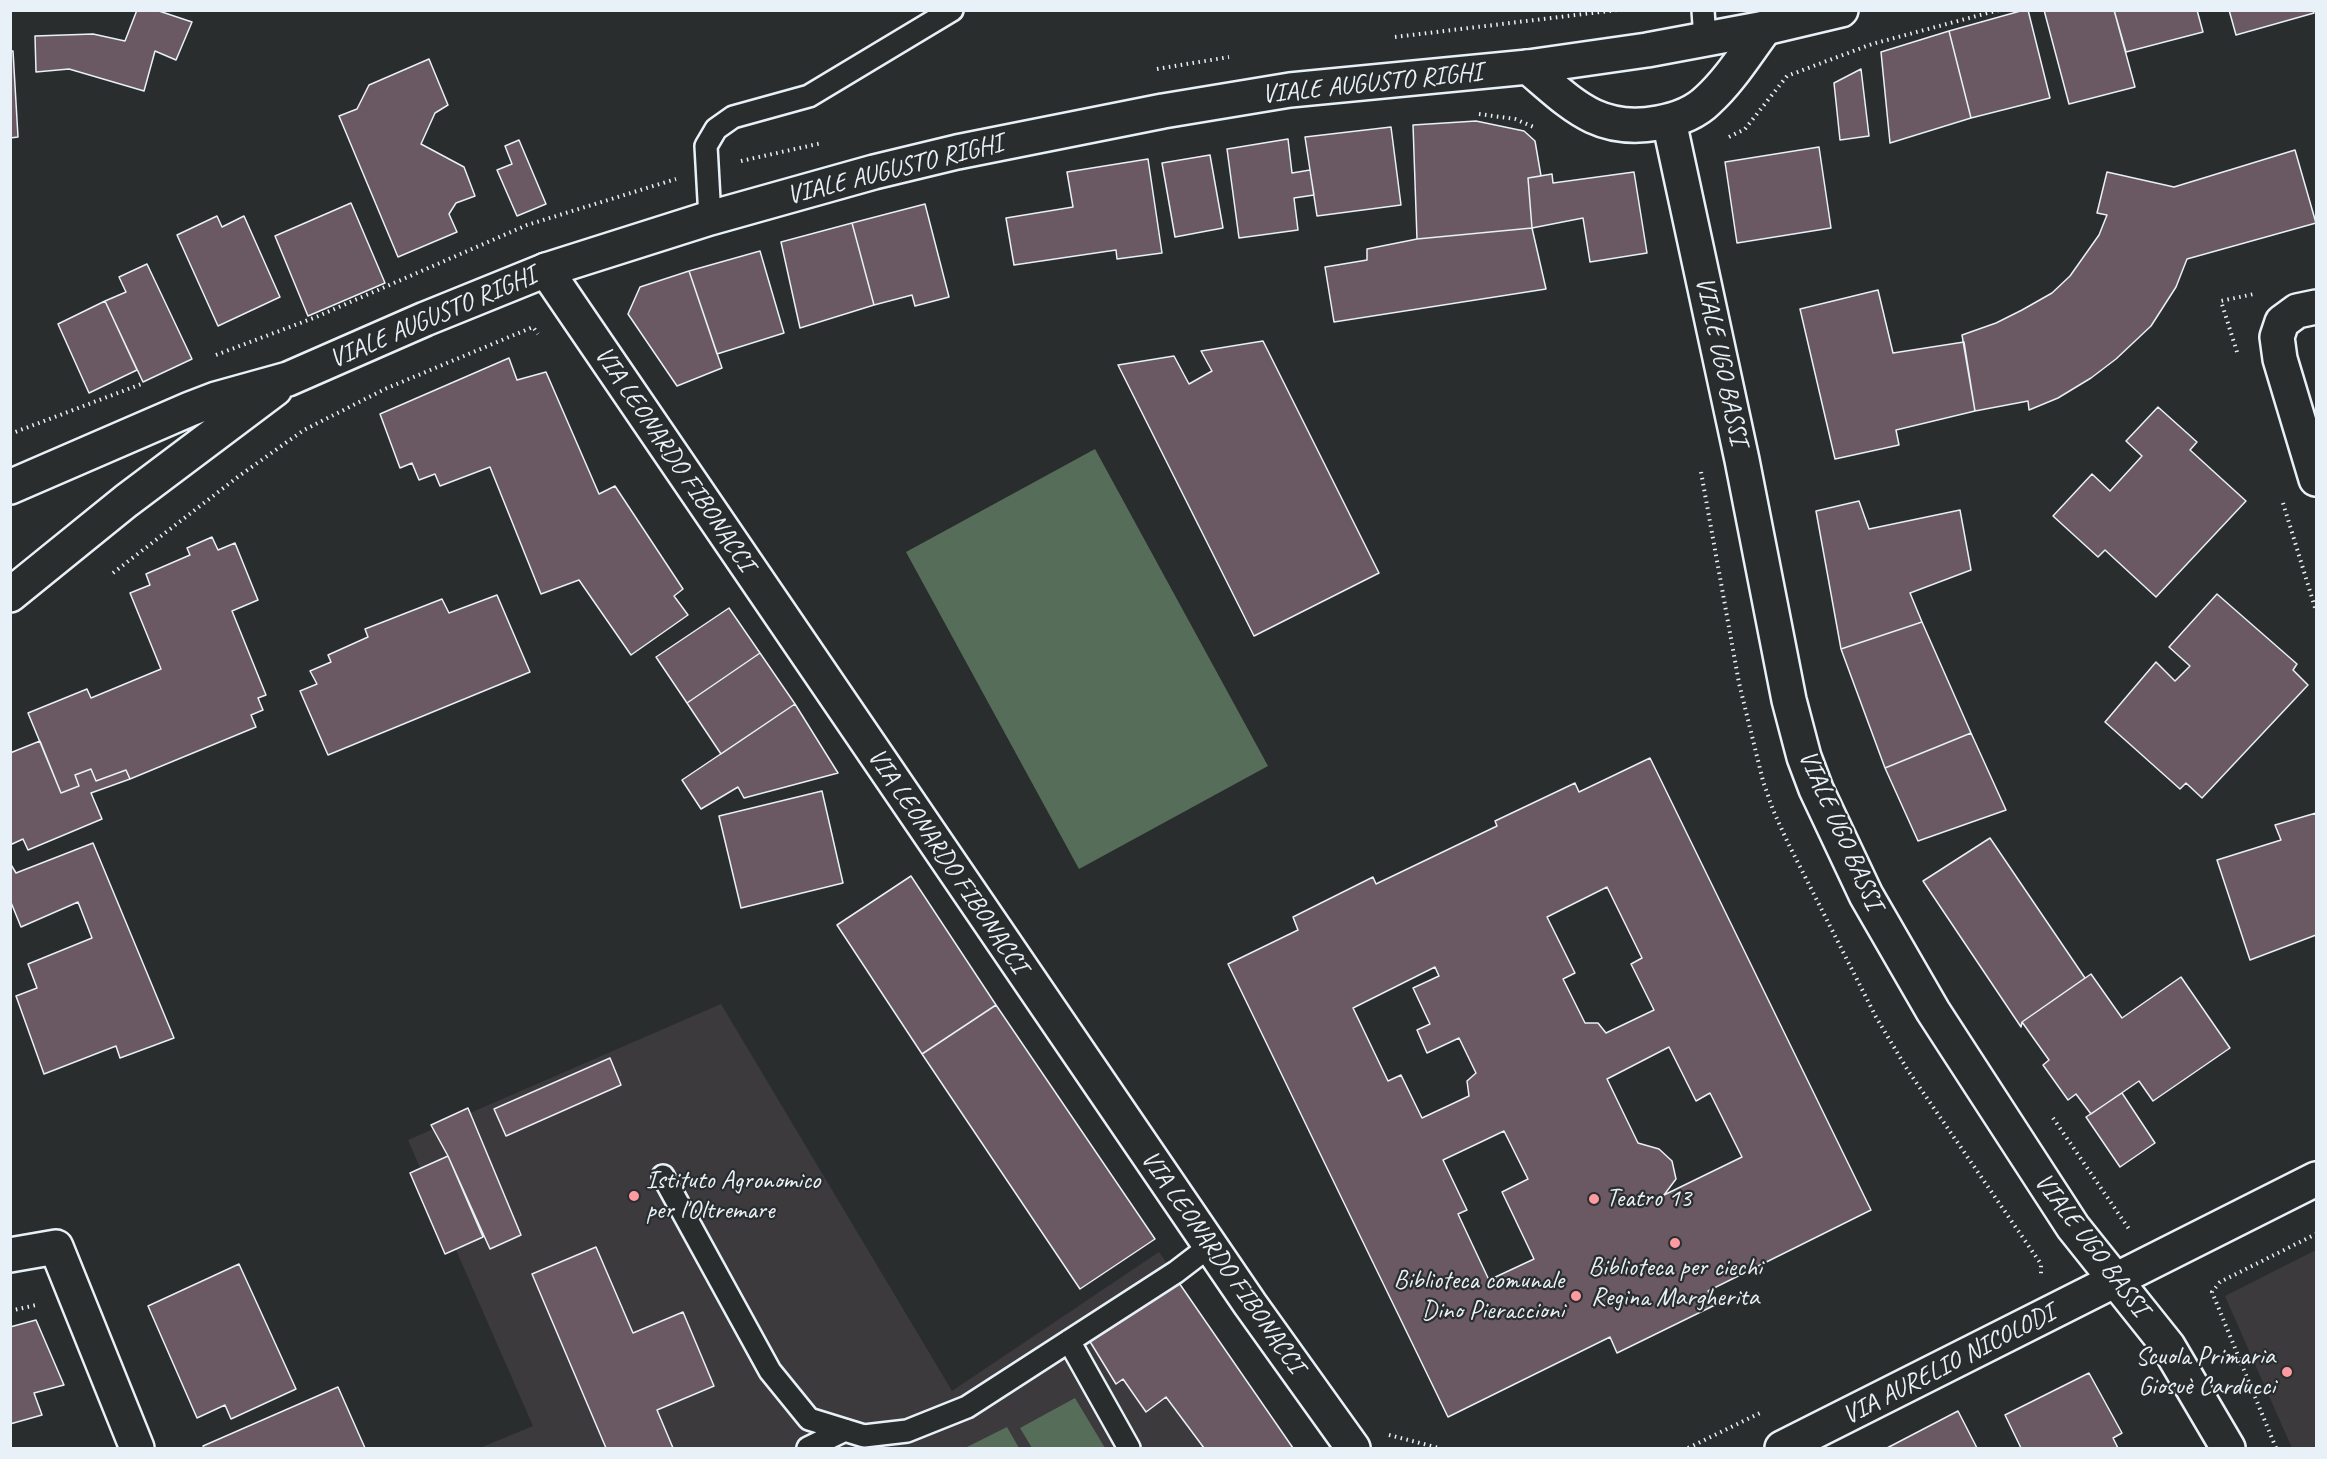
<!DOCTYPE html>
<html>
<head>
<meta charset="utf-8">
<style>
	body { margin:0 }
	#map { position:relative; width:2327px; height:1459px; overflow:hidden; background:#2a2d2e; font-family:Caveat,sans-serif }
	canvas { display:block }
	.frame { position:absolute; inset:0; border:12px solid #e8f1f8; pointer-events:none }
</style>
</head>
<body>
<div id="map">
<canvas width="2327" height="1459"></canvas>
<div class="frame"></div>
</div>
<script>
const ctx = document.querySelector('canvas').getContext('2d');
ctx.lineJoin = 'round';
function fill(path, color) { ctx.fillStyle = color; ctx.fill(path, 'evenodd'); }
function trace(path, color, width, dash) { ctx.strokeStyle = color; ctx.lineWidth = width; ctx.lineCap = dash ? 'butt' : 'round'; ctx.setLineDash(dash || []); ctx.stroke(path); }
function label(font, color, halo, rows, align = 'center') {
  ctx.font = font + ' Caveat,sans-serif'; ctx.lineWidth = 4.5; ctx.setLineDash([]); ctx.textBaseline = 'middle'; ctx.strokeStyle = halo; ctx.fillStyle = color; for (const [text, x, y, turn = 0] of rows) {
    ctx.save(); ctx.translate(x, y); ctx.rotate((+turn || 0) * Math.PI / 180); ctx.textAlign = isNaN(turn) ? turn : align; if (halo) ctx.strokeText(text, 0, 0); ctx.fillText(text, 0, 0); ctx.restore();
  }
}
fill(new Path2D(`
	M721 1004 952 1391 1159 1252 1293 1448H480L533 1426 408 1140Z
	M2316 1250V1448H2292L2225 1296Z`), '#3d3a3e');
fill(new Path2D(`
	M1095 449 1268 766 1079 869 906 552Z
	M1075 1398 1105 1448H1032L1020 1428Z
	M1007 1427 1019 1448H965Z`), '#566d59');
const building = new Path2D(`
	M137 10H156L192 22 176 60 155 51 144 91 69 69 36 72 35 36 93 34 125 41Z
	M2024 10H2028L2050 98 1971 118 1949 31Z
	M2044 10H2114L2135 87 2069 104Z
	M2114 10H2197L2203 32 2126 52Z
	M2229 10H2313L2314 13 2236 35Z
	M1949 31 1971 118 1890 143 1881 52Z
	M10 51H13L18 137 10 138Z
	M429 59 448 105 435 113 421 144 464 167 475 196 456 203 449 214 457 232 398 257 339 116 357 109 369 85Z
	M1861 69 1869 136 1840 140 1834 83Z
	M1476 121 1524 131 1535 141 1541 176 1528 178 1532 228 1417 239 1413 125Z
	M1391 127 1401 205 1317 216 1305 137Z
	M1288 139 1292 173 1310 170 1314 195 1294 198 1298 230 1239 238 1227 149Z
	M519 140 546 204 517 216 497 170 512 164 505 146Z
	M1819 147 1831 228 1737 243 1725 162Z
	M2295 150 2316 223 2187 259 2176 287 2151 326 2116 359 2091 378 2058 398 2029 410 2028 401 1975 411 1962 335 1996 323 2022 310 2052 293 2070 276 2099 235 2107 215 2097 213 2107 172 2174 187Z
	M1210 155 1223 228 1175 237 1162 163Z
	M1148 159 1162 253 1117 259 1116 250 1014 265 1006 218 1073 207 1067 172Z
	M1634 172 1647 253 1590 262 1583 218 1532 228 1528 178 1552 174 1553 183Z
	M351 203 385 283 308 316 275 236Z
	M925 204 949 297 915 306 912 295 874 305 852 223Z
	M217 216 222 227 244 216 280 297 218 326 177 235Z
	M852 223 874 305 800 328 781 242Z
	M1532 228 1546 289 1334 322 1325 267 1367 260V249L1417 239Z
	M760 251 784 333 717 354 689 271Z
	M147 264 192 359 143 382 105 301 126 292 119 277Z
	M689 271 722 368 677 386 628 314 640 287Z
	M1878 290 1893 353 1964 342 1975 411 1896 430 1899 445 1835 459 1800 309Z
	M105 301 137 370 89 393 58 324Z
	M1263 341 1379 573 1254 636 1118 365 1174 356 1189 384 1212 371 1201 351Z
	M509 358 517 380 546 372 599 494 615 486 683 589 674 596 688 615 631 655 579 580 541 594 490 467 440 486 435 474 419 480 412 463 400 468 380 414Z
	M2158 407 2197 442 2190 450 2246 501 2156 597 2105 550 2098 557 2053 516 2092 474 2110 491 2142 456 2126 441Z
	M1859 501 1869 529 1960 510 1971 570 1910 593 1922 622 1841 649 1816 511Z
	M212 537 218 550 235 543 258 600 232 611 266 695 258 698 263 710 251 715 256 727 130 779 126 770 96 781 91 769 75 775 79 786 61 793 28 713 87 689 91 698 161 669 130 593 150 585 146 574 190 555 187 548Z
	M2217 594 2297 664 2293 670 2308 685 2202 798 2186 783 2180 789 2105 722 2156 662 2175 681 2190 666 2169 647Z
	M497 595 530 672 328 755 300 691 317 684 310 671 331 662 328 655 368 637 365 629 442 599 449 613Z
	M729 608 760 653 687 703 656 657Z
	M1922 622 1971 733 1885 768 1841 649Z
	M760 653 795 704 721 754 687 703Z
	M795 704 838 773 744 798 738 787 701 809 682 780Z
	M1971 733 2006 810 1918 841 1885 768Z
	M40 741 61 793 79 786 75 775 91 769 96 781 126 770 130 779 91 793 102 819 28 850 23 839 10 845V753Z
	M1650 758 1871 1210 1708 1291 1715 1305 1617 1353 1610 1337 1448 1417 1228 964 1298 930 1293 917 1373 877 1376 884 1497 826 1495 821 1575 783 1579 792ZM1607 887 1642 958 1631 964 1654 1010 1606 1033 1598 1023H1585L1563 979 1575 973 1547 917ZM1435 967 1439 976 1413 988 1430 1024 1417 1030 1427 1053 1459 1038 1476 1073 1467 1081 1469 1096 1422 1118 1401 1075 1388 1081 1353 1008ZM1669 1047 1696 1101 1710 1093 1742 1157 1664 1195 1676 1179 1672 1161 1659 1149 1638 1143 1607 1079ZM1504 1131 1528 1179 1502 1192 1534 1259 1489 1280 1458 1214 1467 1210 1443 1160Z
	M822 791 843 883 741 908 719 816Z
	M2316 813V935L2250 960 2217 860 2281 840 2275 825Z
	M1990 838 2085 978 2022 1022 2021 1027 1923 881Z
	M93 843 174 1038 120 1058 116 1046 44 1074 16 996 37 988 28 964 92 938 78 902 21 927 10 900V863L16 873Z
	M911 876 996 1005 922 1054 837 925Z
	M2091 974 2122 1018 2181 977 2230 1048 2153 1101 2139 1081 2091 1114 2076 1094 2068 1100 2043 1065 2049 1060 2022 1022Z
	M996 1005 1155 1239 1080 1289 922 1054Z
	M610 1058 621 1085 506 1136 494 1109Z
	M2122 1093 2155 1143 2120 1167 2086 1117Z
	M468 1108 521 1235 490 1249 448 1156 431 1125Z
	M448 1156 483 1237 445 1254 410 1173Z
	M596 1247 633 1333 683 1312 714 1386 657 1410 673 1448H606L532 1274Z
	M239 1264 296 1389 231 1419 225 1405 197 1418 148 1306Z
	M1177 1280 1293 1448H1204L1166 1397 1146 1412 1123 1379 1116 1384 1089 1340Z
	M36 1320 64 1385 34 1393 42 1415 10 1424V1327Z
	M2089 1373 2122 1433 2113 1438 2118 1448H2021L2005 1415Z
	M338 1387 365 1448H204L203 1446Z
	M1958 1411 1977 1448H1887Z`);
fill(building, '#6a5962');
trace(building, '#e8f1f8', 1.5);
const lane = new Path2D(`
	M1703 10 1705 40
	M710 218 706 146 716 129 733 117 809 96 952 10
	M663 1176 770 1371 809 1419 864 1436 907 1431 967 1407 1176 1272 1210 1246
	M1069 1341 1129 1448
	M808 1448 845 1430`);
const street = new Path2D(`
	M1528 67C1571 103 1597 134 1658 123 1675 120 1695 113 1708 100 1730 80 1747 52 1765 28
	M1669 121 1742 460 1789 700 1804 757 1816 789 1866 895 1933 1011 2073 1227 2168 1346 2228 1448
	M546 270 1250 1304 1353 1448
	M2316 307 2297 311 2282 322 2277 337 2280 359 2316 479
	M10 1255 56 1247 137 1448
	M1782 1448 2316 1179`);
const secondary = new Path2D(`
	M10 487 190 409 216 399 288 379 425 319 546 270 710 218 874 172 957 152 1163 111 1290 90 1528 67 1647 50 1765 28 1841 10
	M10 595 126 501 275 389`);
trace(lane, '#e8f1f8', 26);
trace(street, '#e8f1f8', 38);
trace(secondary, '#e8f1f8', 38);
trace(new Path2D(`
	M1395 37 1617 10
	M1157 69 1229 57
	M1479 114 1515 119 1536 128
	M1729 137 1745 129 1787 76 1872 44 1999 10
	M741 161 822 143
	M2237 352 2221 301 2254 294
	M216 355 316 317 527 225 676 179
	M10 434 144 383
	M1701 472 1739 683 1763 781 1773 810 1788 843 1876 1017 1907 1069 2041 1264V1274
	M2283 503 2316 611
	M113 573 239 476 304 430 385 389 533 327 538 334
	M2053 1118 2129 1229H2131
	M10 1311 36 1305
	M1389 1435 1439 1448
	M1688 1448 1760 1413
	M2276 1448 2212 1292 2220 1282 2316 1234`), '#e8f1f8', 4, [1.5, 4.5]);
trace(lane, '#2a2d2e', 21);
trace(street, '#2a2d2e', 33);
trace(secondary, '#2a2d2e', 33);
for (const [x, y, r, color] of [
	[634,1196,6,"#ff9aa2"],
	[1594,1199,6,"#ff9aa2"],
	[1675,1243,6,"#ff9aa2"],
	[1576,1296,6,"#ff9aa2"],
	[2287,1372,6,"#ff9aa2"]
]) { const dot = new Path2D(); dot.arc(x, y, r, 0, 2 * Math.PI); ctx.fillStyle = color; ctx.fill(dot); trace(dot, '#2a2d2e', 2); }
label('26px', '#e8f1f8', '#2a2d2e', [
	["VIALE AUGUSTO RIGHI",1372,84,-6],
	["VIALE AUGUSTO RIGHI",895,170,-14],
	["VIALE AUGUSTO RIGHI",433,318,-23],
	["VIALE UGO BASSI",1721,361,78],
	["VIA LEONARDO FIBONACCI",674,459,56],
	["VIALE UGO BASSI",1840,830,66],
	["VIA LEONARDO FIBONACCI",947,861,56],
	["VIALE UGO BASSI",2091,1245,53],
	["VIA LEONARDO FIBONACCI",1222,1262,55],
	["VIA AURELIO NICOLODI",1949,1365,-27]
]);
label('26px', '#e8f1f8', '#2a2d2e', [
	["Istituto Agronomico",646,1181],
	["per l'Oltremare",646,1211],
	["Teatro 13",1606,1199],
	["Biblioteca per ciechi",1675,1268,"center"],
	["Regina Margherita",1675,1298,"center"],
	["Biblioteca comunale",1564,1281,"right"],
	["Dino Pieraccioni",1564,1311,"right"],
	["Scuola Primaria",2275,1357,"right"],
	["Giosuè Carducci",2275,1387,"right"]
], 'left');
</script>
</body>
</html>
